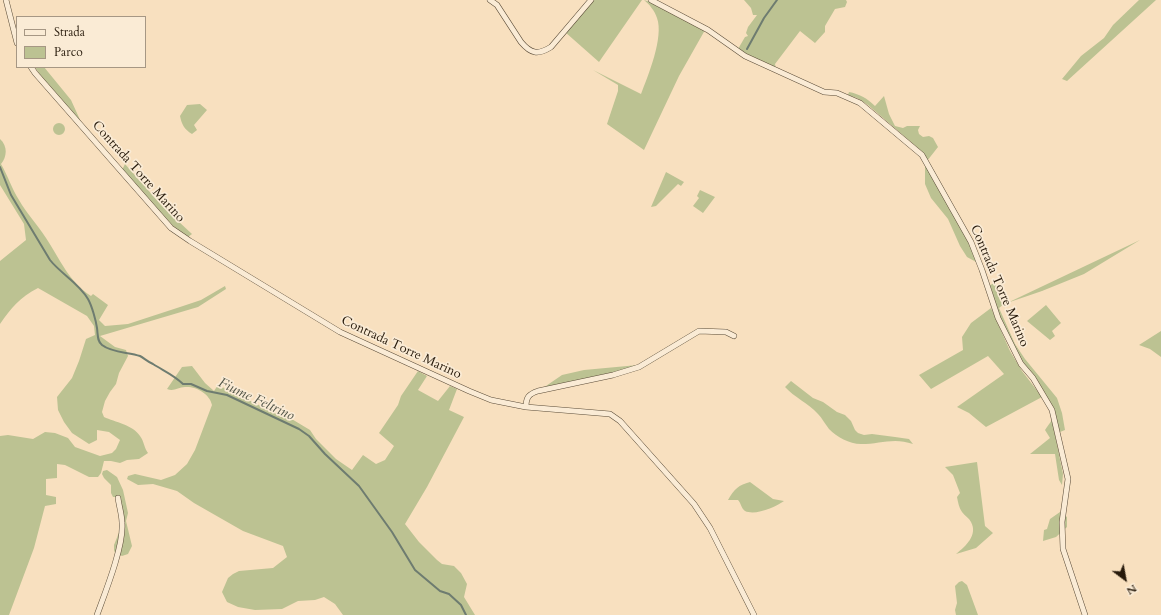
<!DOCTYPE html>
<html>
<head>
<meta charset="utf-8">
<style>
	body { margin:0 }
	#map { position:relative; width:1161px; height:615px; overflow:hidden; background:#f8e0bf; font-family:Cardo,serif }
	canvas { display:block }
	.legend { position:absolute; left:16px; top:16px; width:130px; height:52px; box-sizing:border-box; background:#faebd5; border:1px solid #a69784; margin:0; padding:5px 7px; list-style:none; font-size:12px; color:#271a0b }
	.legend li { display:flex; align-items:center; gap:8px; height:20px }
	.legend b { width:20px; border:1px solid #a69784 }
	.north { position:absolute; left:1105px; top:559px; width:40px; height:40px; -webkit-text-stroke:3px #faebd5; paint-order:stroke; rotate:148deg; font-size:11px; font-weight:700; line-height:16px; text-align:center; color:#271a0b }
	.north::after { content:''; display:block; margin:auto; width:14px; height:18px; background:#271a0b; clip-path:polygon(50% 0,100% 100%,50% 72%,0 100%) }
</style>
</head>
<body>
<div id="map">
<canvas width="1161" height="615"></canvas>
<ul class="legend">
<li><b style="height:5px;background:#faebd5"></b>Strada</li>
<li><b style="height:11px;background:#bcc292"></b>Parco</li>
</ul>
<div class="north">N</div>
</div>
<script>
const ctx = document.querySelector('canvas').getContext('2d');
ctx.lineJoin = 'round';
function fill(path, color) { ctx.fillStyle = color; ctx.fill(path, 'evenodd'); }
function trace(path, color, width, dash) { ctx.strokeStyle = color; ctx.lineWidth = width; ctx.lineCap = dash ? 'butt' : 'round'; ctx.setLineDash(dash || []); ctx.stroke(path); }
function label(font, color, halo, rows, align = 'center') {
  ctx.font = font + ' Cardo,serif'; ctx.lineWidth = 3.5; ctx.setLineDash([]); ctx.textBaseline = 'middle'; ctx.strokeStyle = halo; ctx.fillStyle = color; for (const [text, x, y, turn = 0] of rows) {
    ctx.save(); ctx.translate(x, y); ctx.rotate((+turn || 0) * Math.PI / 180); ctx.textAlign = isNaN(turn) ? turn : align; if (halo) ctx.strokeText(text, 0, 0); ctx.fillText(text, 0, 0); ctx.restore();
  }
}
fill(new Path2D(`
	M592 0H642L599 62 565 32Z
	M644 0 656 4 705 30 679 76 644 150 607 124 618 91V85L593 70 641 94C648 76 664 37 657 18 655 11 649 4 644 0Z
	M744 0H846L847 2 845 7 835 9 825 26V32L815 43 800 31 775 64 776 69 754 58 738 49 745 37 748 36 746 33 748 27 757 15H753L751 8Z
	M1139 0H1156L1067 81 1062 79 1081 56 1104 38 1113 25Z
	M35 67H44L71 100 81 122 44 81Z
	M849 92C859 94 867 98 875 106L884 96 889 114 895 126 903 128 907 126H920L918 130 919 134 923 137 929 136 933 138 938 147 927 161 919 149 868 105 857 98 848 95Z
	M200 104 207 110 194 125 197 130 192 134C184 129 182 125 180 116L187 105Z
	M53 129a6 6 0 1 1 12 0a6 6 0 1 1-12 0Z
	M0 139C8 146 7 157 1 164 8 176 12 189 19 200 26 213 38 225 46 238 60 259 69 282 91 296L93 294 108 305 99 320 105 326 128 324 180 307 201 300 225 286 226 289 198 307 100 336 115 347 126 350 128 356 119 373 116 384 110 392 105 401 102 412 104 417C115 422 133 425 140 436 144 441 144 448 148 453L139 459 127 460 120 463 111 461H104L101 473 98 477H89L65 465 57 464V478L46 479V495L56 497V504L45 506 34 548 9 615H0V436L8 435 33 439 45 432 55 433 68 438 75 447 100 456 112 453 116 449 120 440 109 432 97 430V440L89 444 72 433 64 422 58 410 57 397 72 378 79 361 86 339 95 335 94 326 87 316 38 288C20 297 11 308 0 324V261L26 240 24 224 0 185Z
	M125 164 163 207 192 234 188 237 172 225 122 170Z
	M925 164 970 242 978 263 967 257 960 246 948 219 931 198 925 184Z
	M666 172 684 182 681 186 678 184 656 206 651 207Z
	M700 190 715 197 703 213 693 206 699 198 697 196Z
	M1140 240 1084 274 1042 291 1004 304 999 308 1015 344 1025 359 1057 398 1062 413 1065 430 1060 432 1052 408 1021 362 1004 330 990 285 995 283 1005 304Z
	M1046 305 1061 323 1052 331 1055 336 1050 340 1027 321Z
	M991 308 1010 351 1022 371 1042 397 986 427 969 413 957 407 1004 374 988 356 931 389 919 375 963 350 962 337 971 323Z
	M1161 331V357L1150 349 1139 345Z
	M638 365 609 374 543 388 562 375 584 370Z
	M192 366 205 383 214 391 218 385 263 407 273 413 285 415 310 430 316 439 336 459 352 470 363 455 376 464 385 460 394 446 379 433 398 405 401 396 418 371 427 376 418 390 438 401 450 386 457 389 449 410 464 417 427 487 405 524 419 542 437 560 442 564 454 566 461 573 467 584 464 597 475 615H343L335 604 324 597 315 600 298 601 282 609 255 610 238 607 227 602 222 592 228 578 233 574 239 571 273 568 287 557 283 546 243 531 194 503 177 491 153 484 138 485 127 479 128 476 135 474 161 480 175 475 187 464 195 450 212 405C210 394 196 386 185 387 178 387 174 392 167 389L182 367Z
	M791 381 813 398 823 402 837 412 845 415 851 421 855 430 858 433 864 435 872 434 895 437 909 439 913 444C894 437 880 444 861 444 849 444 837 437 829 429 825 424 822 418 818 414 808 403 794 397 785 387Z
	M1052 420 1063 474 1062 485 1059 480 1055 454H1030L1050 438 1045 430 1047 427Z
	M977 462 985 526 993 533 976 548 956 554C966 546 978 535 971 522 969 518 965 516 962 512 959 508 958 502 957 497L960 493 953 475 945 467Z
	M107 470 117 477 123 490 128 513 126 521 132 546 128 554 122 556 115 553 114 550V545L120 530 118 501 117 497H113L111 493V485L104 478 102 474 103 471Z
	M750 482 773 499 784 501C776 507 755 516 745 511 741 508 741 503 738 500H728C734 489 739 485 750 482Z
	M1060 512 1067 517V527L1056 537 1043 541 1044 530 1047 529 1050 519Z
	M962 581 967 585 978 615H956L955 610 957 603 955 586 959 582Z`), '#bcc292');
trace(new Path2D(`
	M747 49 764 18 777 0
	M0 167 11 195 50 260C61 274 79 283 88 299 92 306 96 321 97 328 98 335 97 341 102 345 112 353 129 352 140 356 144 358 148 362 153 364 164 371 174 375 183 384H191L207 391 227 395 299 429 309 436 325 454 359 486 392 532 415 570 440 591 449 594 461 605 466 615`), '#6e7c70', 2);
const minor = new Path2D(`
	M6 0 17 43
	M490 0 497 5 521 42C531 54 538 55 551 47L591 0
	M651 0 708 30 745 56 824 92 837 93 860 103 922 155 971 242 982 270 998 318 1021 364 1033 378 1052 410 1068 479 1062 522 1063 549 1085 615
	M31 67 35 73 171 228 190 241 340 332 469 391 491 400 526 407 610 414 620 421 694 504 710 528 754 615
	M526 407C526 397 529 394 538 391L613 375 639 367 699 331 726 332 734 336
	M97 615C105 593 124 546 122 523 122 515 119 506 118 498`);
trace(minor, '#5b4c38', 6);
trace(minor, '#faebd5', 5);
label('13px', '#271a0b', '#faebd5', [
	["Contrada Torre Marino",138,172,48],
	["Contrada Torre Marino",999,286,67],
	["Contrada Torre Marino",401,348,25]
]);
label('italic 14px', '#505346', '#faebd5', [
	["Fiume Feltrino",256,400,25]
]);
</script>
</body>
</html>
